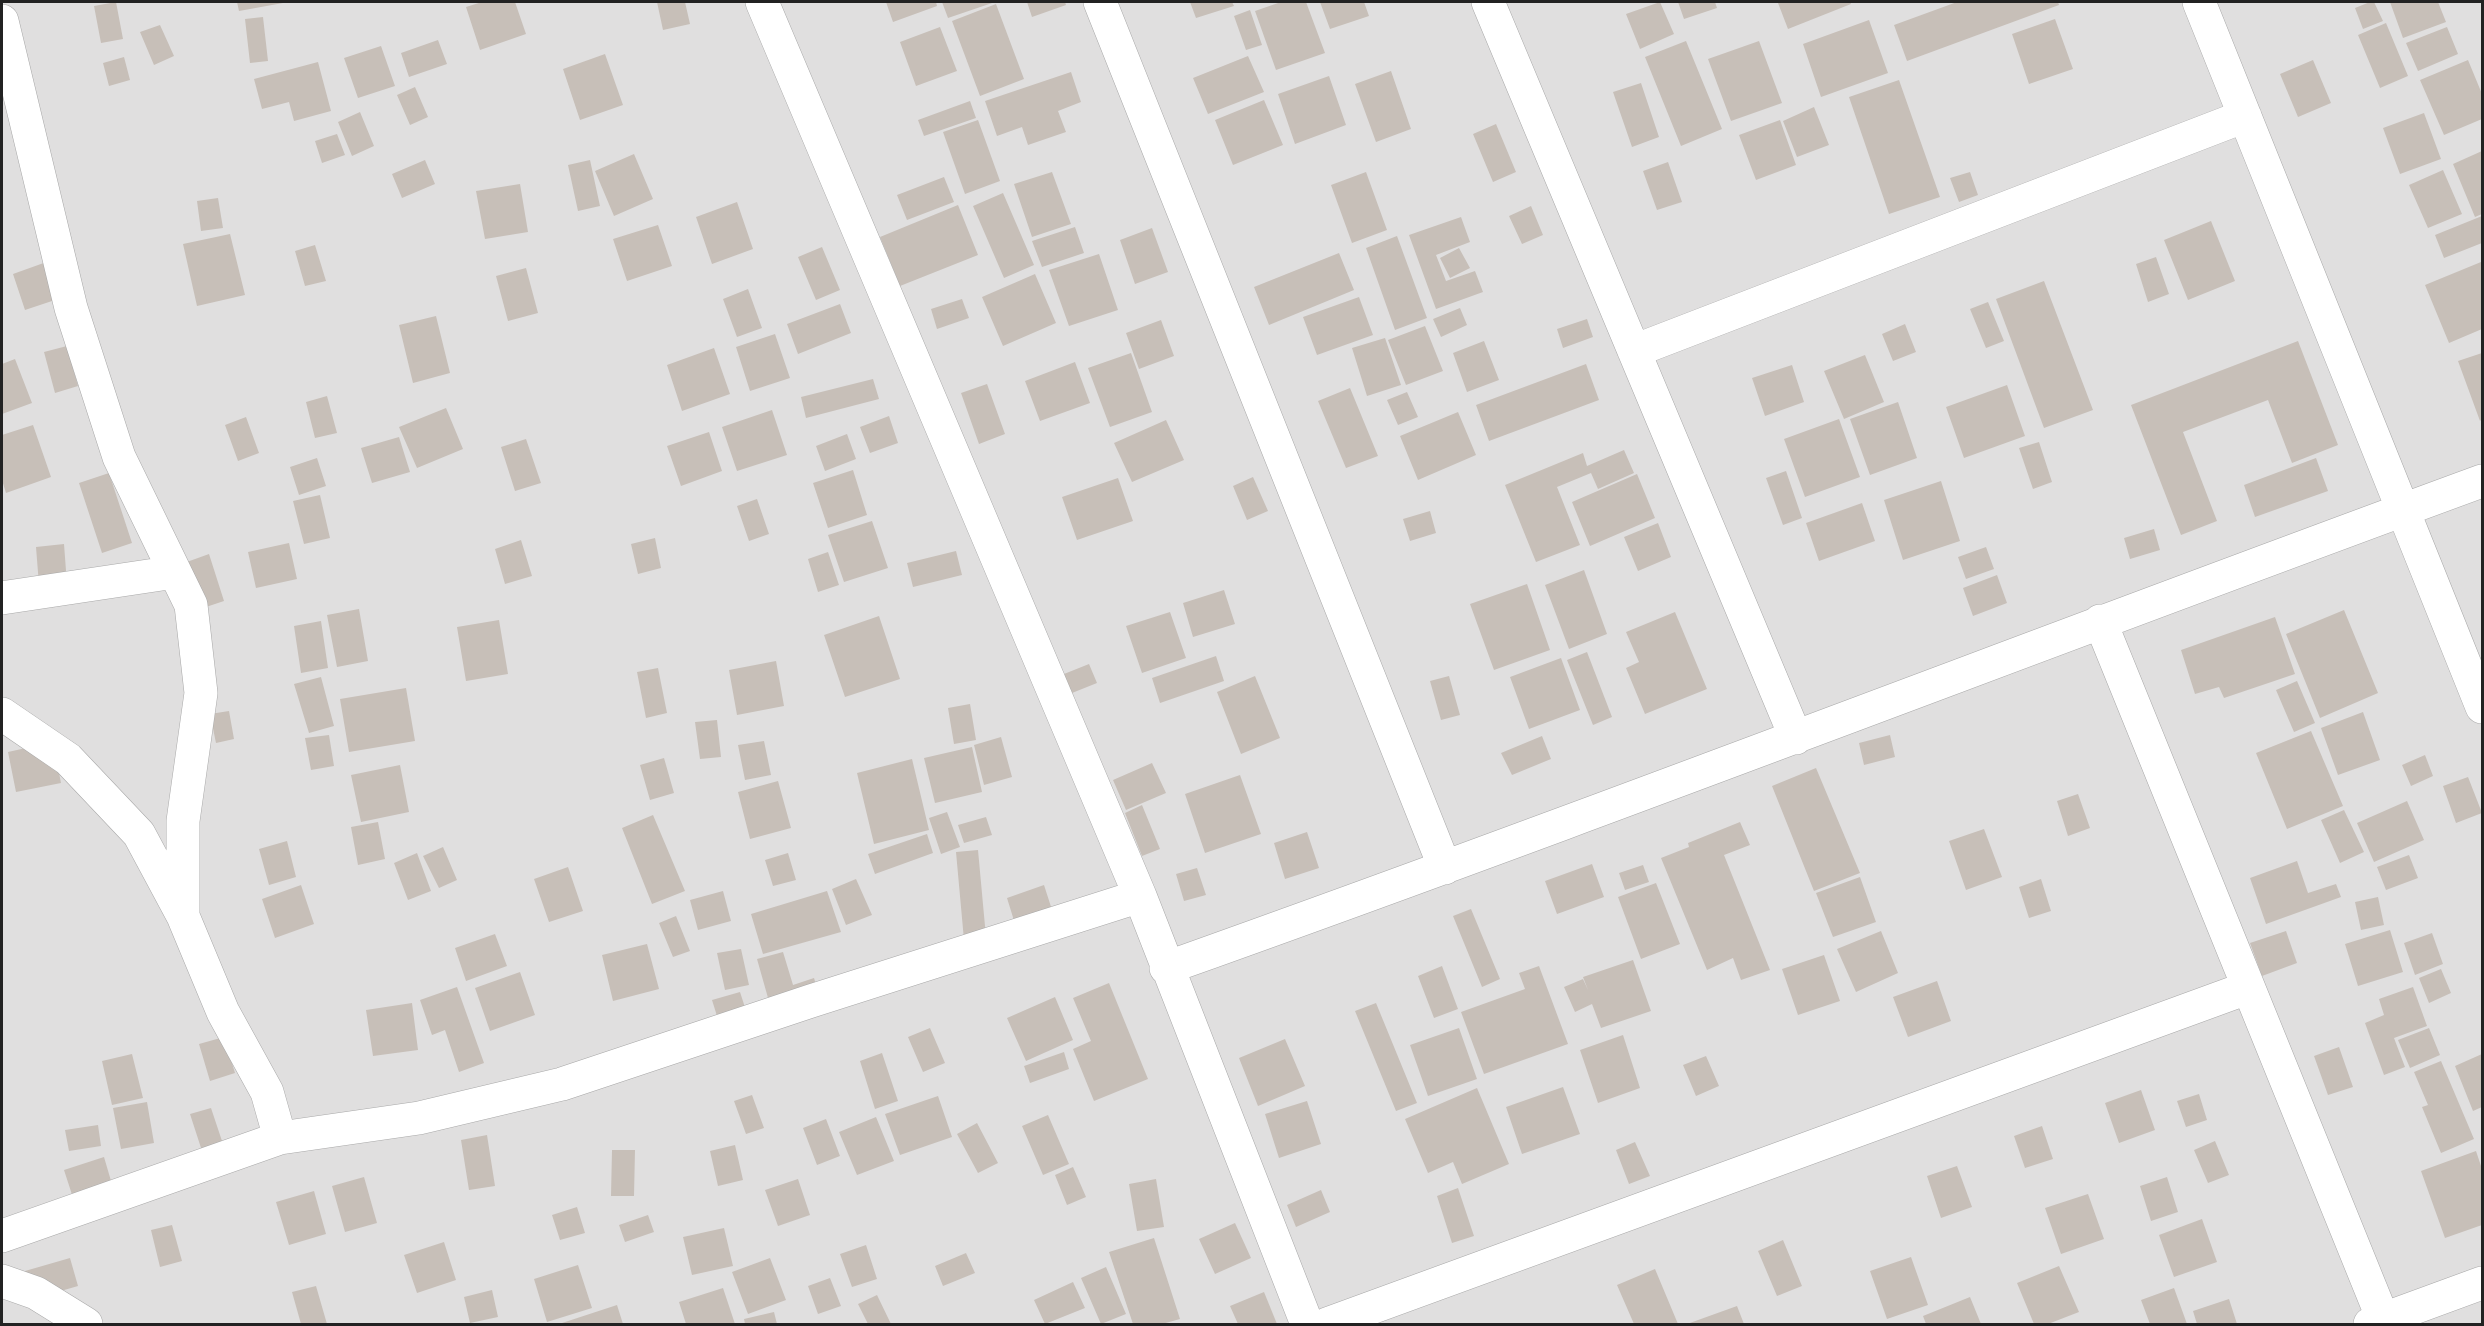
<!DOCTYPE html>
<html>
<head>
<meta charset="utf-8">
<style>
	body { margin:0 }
	#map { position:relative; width:2484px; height:1326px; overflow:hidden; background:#f2efe9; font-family:"Archivo Narrow",sans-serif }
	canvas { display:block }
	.frame { position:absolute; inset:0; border:3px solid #222; pointer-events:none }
</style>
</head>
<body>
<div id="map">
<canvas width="2484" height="1326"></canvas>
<div class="frame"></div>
</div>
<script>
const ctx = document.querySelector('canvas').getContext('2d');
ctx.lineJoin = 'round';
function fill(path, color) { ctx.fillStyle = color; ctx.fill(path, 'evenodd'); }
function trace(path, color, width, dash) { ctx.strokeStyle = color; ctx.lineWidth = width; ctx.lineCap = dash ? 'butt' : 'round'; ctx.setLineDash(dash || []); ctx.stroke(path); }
fill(new Path2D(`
	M2 2H2482V1324H2Z`), '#e0dfdf');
fill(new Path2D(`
	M116 2 123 39 101 43 94 6Z
	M237 2H283V3L239 11Z
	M482 2H515L526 34 480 50 466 7Z
	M657 2H685L690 24 663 30Z
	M886 2H936L937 6 893 22Z
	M942 2H995L948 18Z
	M1027 2H1065L1066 5 1032 17Z
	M1190 2H1232L1234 6 1196 18Z
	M1281 2H1306L1325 53 1276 70 1255 11Z
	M1320 2H1364L1369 16 1330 29Z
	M1660 2 1674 34 1640 49 1626 14Z
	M1678 2H1715L1717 8 1684 19Z
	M1781 2H1850L1851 4 1788 29 1778 3Z
	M1957 2H2058L2059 5 1907 61 1894 25Z
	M2370 2H2374L2383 21 2363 29 2355 8Z
	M2390 2H2438L2446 22 2403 38Z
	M996 4 1024 79 980 96 952 21Z
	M1250 10 1262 45 1246 50 1234 16Z
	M263 17 268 61 250 63 245 19Z
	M2055 19 2073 69 2029 84 2012 34Z
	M1869 20 1888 73 1821 97 1803 44Z
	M2386 23 2408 76 2380 88 2358 35Z
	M160 25 174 56 154 65 140 32Z
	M940 27 957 71 916 86 900 42Z
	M2447 27 2458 54 2418 71 2406 43Z
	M438 40 447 64 409 77 401 53Z
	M1686 41 1722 129 1681 146 1645 57Z
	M1759 41 1782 103 1731 121 1708 59Z
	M381 46 395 86 358 98 344 58Z
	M605 54 623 105 580 120 563 69Z
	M1248 56 1264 92 1208 114 1193 78Z
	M124 57 130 80 109 86 103 63Z
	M2313 60 2331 103 2298 117 2280 74Z
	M2468 60 2482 94V119L2444 135 2420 80Z
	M318 62 331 111 294 121 289 102 262 109 254 79Z
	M1391 71 1411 129 1376 142 1355 84Z
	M1071 72 1081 102 1058 111 1066 132 1028 145 1022 127 997 136 985 101Z
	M1329 76 1346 125 1295 144 1278 94Z
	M1899 80 1940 197 1889 214 1849 97Z
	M1641 83 1659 137 1632 147 1613 92Z
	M415 87 428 117 410 125 397 95Z
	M1264 100 1283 145 1233 165 1215 120Z
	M970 101 976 118 924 136 918 120Z
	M1814 107 1829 145 1797 157 1783 121Z
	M360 112 374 146 352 156 338 122Z
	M2424 113 2441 159 2400 174 2383 128Z
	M978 120 1000 181 965 194 943 132Z
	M1780 120 1796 165 1756 180 1739 135Z
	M1496 124 1516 172 1493 182 1473 134Z
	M337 134 345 155 322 163 315 141Z
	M2482 151V214L2475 217 2453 164Z
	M634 154 653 199 614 216 595 171Z
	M425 160 435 184 402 198 392 174Z
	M590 160 600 206 578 211 568 165Z
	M1668 162 1682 202 1657 210 1643 171Z
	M2443 170 2462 214 2428 228 2409 185Z
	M1052 172 1071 224 1032 237 1014 184Z
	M1366 172 1387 230 1352 243 1331 185Z
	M1970 172 1978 195 1959 202 1950 178Z
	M944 177 954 202 907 220 897 195Z
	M520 184 528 232 485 239 476 191Z
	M1003 193 1034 265 1004 278 973 206Z
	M218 198 223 228 201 231 197 201Z
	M737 202 753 249 712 264 696 217Z
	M958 205 978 255 900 286 880 237Z
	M1531 206 1543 235 1522 244 1509 216Z
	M2482 216V243L2444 258 2435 235Z
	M1461 217 1470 242 1436 255 1446 281 1475 271 1483 292 1436 309 1409 235Z
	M2211 221 2235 281 2188 300 2164 240Z
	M658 225 672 266 627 281 613 239Z
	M1075 227 1084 253 1042 267 1032 241Z
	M1152 228 1168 272 1135 284 1120 240Z
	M230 234 245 295 197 306 183 244Z
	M1397 236 1427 318 1395 330 1366 248Z
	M315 245 326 281 305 286 295 251Z
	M822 247 840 290 816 300 798 257Z
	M1459 248 1470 268 1450 278 1440 258Z
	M1339 253 1354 290 1269 325 1254 287Z
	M1099 254 1118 310 1069 326 1049 270Z
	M2156 257 2169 294 2148 302 2136 264Z
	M52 260 64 297 25 310 13 274Z
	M2481 262 2482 329 2449 343 2425 285Z
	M526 268 538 313 508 321 496 276Z
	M1035 274 1056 323 1003 346 982 297Z
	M2044 281 2093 410 2044 428 1996 299Z
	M748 289 762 328 737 337 723 299Z
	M1359 297 1373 335 1317 355 1303 317Z
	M962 299 969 318 937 329 931 309Z
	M1988 302 2004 341 1986 348 1970 309Z
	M840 304 851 333 798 354 787 324Z
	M1460 308 1467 325 1441 337 1433 319Z
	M436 316 450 373 413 383 399 325Z
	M1587 319 1593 337 1563 348 1557 329Z
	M1161 320 1174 356 1139 369 1126 333Z
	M1905 324 1916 352 1893 361 1882 334Z
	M1425 326 1443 371 1406 385 1388 340Z
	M775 334 790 378 750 391 736 347Z
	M1385 338 1401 385 1367 396 1352 348Z
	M1484 341 1499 380 1467 392 1453 353Z
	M2298 341 2338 445 2292 463 2268 400 2183 432 2217 521 2181 535 2131 405Z
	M67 346 78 386 55 393 44 352Z
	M714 348 730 394 682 411 667 365Z
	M1131 353 1152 412 1110 427 1088 368Z
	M2482 353V419L2480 421 2458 361Z
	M1865 355 1884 402 1844 419 1824 371Z
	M15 359 32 403 2 414V364Z
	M1075 362 1090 403 1040 421 1025 381Z
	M1586 364 1599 400 1489 441 1476 405Z
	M1792 365 1804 402 1765 416 1752 378Z
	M873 379 879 399 806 418 801 397Z
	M987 384 1005 434 979 444 961 393Z
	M2007 385 2025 436 1964 458 1946 407Z
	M1350 388 1378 456 1346 468 1318 401Z
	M1407 392 1418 417 1398 425 1387 400Z
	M327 396 337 433 315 438 306 402Z
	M1898 402 1917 458 1870 475 1850 419Z
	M446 408 463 449 417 468 399 427Z
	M772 410 787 455 737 471 722 427Z
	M1458 412 1476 455 1418 480 1400 436Z
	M889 416 898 443 870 453 860 427Z
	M246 417 259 453 238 461 225 425Z
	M1839 419 1860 477 1805 497 1784 439Z
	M1166 420 1184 460 1132 482 1114 443Z
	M33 425 51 477 6 493 2 480V435Z
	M709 432 722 471 681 486 667 446Z
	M847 434 856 459 825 471 816 446Z
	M399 437 410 472 372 483 361 448Z
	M526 439 541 483 515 491 501 447Z
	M2039 442 2052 482 2033 489 2019 448Z
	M1624 450 1634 473 1598 489 1591 473 1557 487 1580 545 1536 562 1505 485 1583 453 1587 466Z
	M317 458 326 486 299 495 290 467Z
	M2316 458 2328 491 2255 517 2244 485Z
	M853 470 867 515 828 528 813 483Z
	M1786 471 1802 518 1783 525 1766 478Z
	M109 473 132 543 102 553 79 483Z
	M1637 474 1655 518 1590 546 1572 502Z
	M1253 477 1268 511 1247 520 1233 486Z
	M1118 478 1133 521 1077 540 1062 497Z
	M1941 481 1960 541 1903 560 1884 500Z
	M320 495 330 538 304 544 293 501Z
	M757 499 769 534 749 541 737 506Z
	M1862 503 1875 541 1819 561 1806 523Z
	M1430 511 1436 533 1410 541 1403 519Z
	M872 521 888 568 844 582 828 535Z
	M1658 523 1671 557 1638 571 1624 537Z
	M2154 529 2160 550 2130 559 2124 538Z
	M655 538 661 568 638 574 631 544Z
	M521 540 532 576 505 584 495 549Z
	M289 543 297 579 256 588 248 552Z
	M64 544 67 584 39 585 36 547Z
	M1986 547 1994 569 1966 579 1958 557Z
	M956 551 962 575 913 587 907 563Z
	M828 552 839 585 818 592 808 559Z
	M209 554 224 601 200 609 184 563Z
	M1584 570 1607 634 1569 649 1545 585Z
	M1997 575 2007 603 1973 616 1963 588Z
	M1527 584 1550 650 1494 670 1470 604Z
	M1224 590 1235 624 1193 637 1183 603Z
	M359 609 368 661 337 667 327 615Z
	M2344 610 2378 693 2320 718 2286 634Z
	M1170 612 1186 658 1142 673 1126 626Z
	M1675 612 1707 689 1645 714 1626 668 1639 662 1626 632Z
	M879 616 900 679 845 697 824 635Z
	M2275 617 2295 674 2224 698 2219 687 2195 694 2181 650Z
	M499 620 508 674 466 681 457 627Z
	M321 621 328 668 301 673 294 626Z
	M1587 652 1612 717 1593 725 1567 660Z
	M1216 656 1224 681 1160 703 1152 678Z
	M1561 658 1580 710 1529 729 1510 677Z
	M776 661 784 706 737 715 729 670Z
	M1089 664 1097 683 1067 695 1059 676Z
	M658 668 667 713 646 718 637 672Z
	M1255 676 1280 738 1241 754 1217 692Z
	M1449 676 1460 715 1441 720 1430 681Z
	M321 677 334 726 309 733 294 684Z
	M2297 681 2315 723 2294 732 2276 690Z
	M406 688 415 741 349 752 340 699Z
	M970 704 976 740 954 744 948 708Z
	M229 711 234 739 216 743 210 714Z
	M2363 712 2380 760 2338 775 2321 728Z
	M717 720 721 757 700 759 695 722Z
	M2311 731 2343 806 2287 829 2256 753Z
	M329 735 334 766 311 770 305 738Z
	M1890 735 1895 757 1864 765 1859 743Z
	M1542 736 1551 759 1512 775 1501 753Z
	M1001 737 1012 777 984 785 974 745Z
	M764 741 771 775 745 780 738 745Z
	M53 742 61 783 16 792 8 752Z
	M972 747 982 792 935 803 924 758Z
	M2425 755 2433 776 2411 786 2402 765Z
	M664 758 674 793 650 800 640 765Z
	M912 759 929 830 874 844 857 773Z
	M1152 763 1166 793 1126 810 1113 780Z
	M400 765 409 812 361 822 351 775Z
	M1816 768 1860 873 1814 891 1772 786Z
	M1240 775 1261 834 1205 853 1185 794Z
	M2468 777 2482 813 2456 823 2443 786Z
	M778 781 791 828 750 839 738 792Z
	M2078 794 2090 828 2068 836 2057 801Z
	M2407 801 2424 840 2374 862 2357 823Z
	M1142 805 1160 849 1142 856 1125 813Z
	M2344 810 2364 852 2340 863 2321 820Z
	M947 812 960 847 941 854 929 818Z
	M653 815 685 891 652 904 622 828Z
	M986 817 992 835 964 843 958 825Z
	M378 822 385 859 358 865 351 827Z
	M1740 822 1750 845 1724 855 1770 970 1741 980 1733 958 1707 970 1661 858 1689 847 1688 843Z
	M1984 829 2002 877 1966 890 1949 841Z
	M1307 832 1319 868 1285 879 1274 843Z
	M927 834 933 853 875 874 868 854Z
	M287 841 296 877 269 885 259 849Z
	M443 847 457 880 439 888 423 856Z
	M978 850 986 937 964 940 956 852Z
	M417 853 431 891 408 900 394 863Z
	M788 853 796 880 773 886 765 860Z
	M2409 855 2418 878 2386 890 2377 867Z
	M2297 861 2308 893 2336 884 2341 897 2266 924 2250 878Z
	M1592 864 1604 897 1557 914 1545 881Z
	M1643 865 1649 882 1625 890 1619 873Z
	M568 867 583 911 549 922 534 879Z
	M1197 868 1206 895 1184 901 1176 874Z
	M1860 877 1876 922 1833 937 1816 893Z
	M856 879 872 915 846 925 832 889Z
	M2041 879 2051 911 2029 918 2019 887Z
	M1656 883 1680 944 1641 959 1618 897Z
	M301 885 314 924 275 938 262 899Z
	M1044 885 1053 913 1016 927 1007 898Z
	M723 891 731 921 698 930 690 900Z
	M827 891 841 932 763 954 751 914Z
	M2378 897 2384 925 2361 930 2355 902Z
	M1471 909 1500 979 1482 987 1453 916Z
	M676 916 690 951 673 957 659 923Z
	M2390 930 2403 972 2358 986 2345 944Z
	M1881 931 1898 973 1856 992 1837 949Z
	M2286 931 2297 963 2262 976 2250 943Z
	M2432 933 2443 964 2415 975 2404 943Z
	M495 934 507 966 466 981 455 948Z
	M647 944 659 989 613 1001 602 955Z
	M741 949 749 985 725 990 717 953Z
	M783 952 793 985 814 978 820 998 772 1012 757 959Z
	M1824 955 1840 1001 1798 1015 1782 969Z
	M1633 960 1651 1011 1601 1028 1592 1004 1575 1012 1564 987 1583 979 1588 990 1583 977Z
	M1442 966 1458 1009 1434 1018 1418 976Z
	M1539 966 1568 1044 1484 1074 1461 1012 1525 989 1519 973Z
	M2441 969 2451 993 2429 1003 2419 978Z
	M520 972 535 1015 490 1031 475 988Z
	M1937 981 1951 1021 1908 1037 1893 997Z
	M1109 983 1148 1079 1094 1101 1073 1049 1091 1041 1073 998Z
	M457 987 484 1063 459 1072 445 1030 432 1035 420 1000Z
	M2413 987 2427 1026 2394 1038 2405 1067 2384 1075 2365 1023 2384 1015 2379 999Z
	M740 992 750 1023 722 1032 712 1000Z
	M1055 997 1073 1040 1026 1061 1007 1018Z
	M412 1003 418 1050 373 1056 366 1010Z
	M1376 1003 1417 1103 1396 1111 1355 1011Z
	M930 1028 945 1063 923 1072 908 1037Z
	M1459 1028 1477 1079 1428 1096 1410 1045Z
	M2429 1028 2440 1055 2410 1068 2398 1040Z
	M1623 1035 1640 1088 1598 1103 1580 1050Z
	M224 1037 235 1073 210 1081 199 1044Z
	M1285 1039 1305 1086 1258 1106 1239 1058Z
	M2339 1047 2353 1087 2328 1095 2314 1056Z
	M1064 1052 1069 1069 1030 1083 1024 1066Z
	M882 1053 898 1101 875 1109 860 1061Z
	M132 1054 143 1098 112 1105 102 1061Z
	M2482 1054V1107L2473 1111 2455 1066Z
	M1706 1056 1719 1086 1696 1096 1683 1065Z
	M2441 1061 2474 1139 2441 1153 2422 1107 2428 1105 2414 1072Z
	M1563 1087 1580 1134 1522 1154 1506 1107Z
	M1477 1088 1509 1164 1462 1184 1453 1162 1428 1173 1405 1119Z
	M2141 1090 2155 1130 2119 1143 2105 1103Z
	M2199 1094 2207 1120 2186 1127 2177 1101Z
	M752 1095 764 1128 746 1134 734 1101Z
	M938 1096 952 1137 900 1155 885 1114Z
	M1307 1101 1321 1144 1279 1158 1265 1114Z
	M147 1102 154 1143 121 1149 113 1108Z
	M211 1108 223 1144 202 1151 190 1114Z
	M1048 1115 1069 1164 1043 1175 1022 1126Z
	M876 1117 894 1161 857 1175 839 1132Z
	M826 1119 840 1156 817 1165 803 1128Z
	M977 1123 998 1163 978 1173 957 1134Z
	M98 1125 101 1146 69 1151 65 1130Z
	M2042 1126 2053 1159 2025 1168 2014 1136Z
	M487 1135 495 1186 469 1190 461 1140Z
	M2215 1141 2229 1175 2208 1183 2194 1150Z
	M1635 1142 1650 1176 1629 1184 1616 1150Z
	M735 1145 743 1180 718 1186 710 1151Z
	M612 1150H635L634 1196H611Z
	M2476 1151 2482 1169V1225L2445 1238 2421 1171Z
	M104 1157 116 1198 77 1210 64 1170Z
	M1957 1166 1972 1207 1941 1218 1927 1176Z
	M1073 1167 1086 1197 1067 1205 1055 1175Z
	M364 1177 377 1223 345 1232 332 1186Z
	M2167 1177 2178 1212 2151 1221 2140 1186Z
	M798 1179 810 1215 778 1226 765 1190Z
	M1156 1179 1164 1227 1137 1231 1129 1184Z
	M1458 1188 1474 1236 1452 1243 1437 1196Z
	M1321 1190 1330 1212 1296 1227 1287 1205Z
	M314 1191 326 1234 289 1245 276 1202Z
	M2088 1194 2104 1239 2061 1254 2045 1208Z
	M577 1207 585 1233 560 1240 552 1215Z
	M648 1215 654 1232 625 1242 619 1225Z
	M2202 1219 2217 1262 2174 1277 2159 1235Z
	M1235 1223 1251 1258 1215 1274 1199 1239Z
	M172 1225 182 1261 160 1267 151 1230Z
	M724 1228 733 1266 692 1275 683 1237Z
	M1154 1238 1180 1319 1162 1324H1133L1109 1252Z
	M1783 1240 1802 1286 1777 1296 1758 1251Z
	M444 1242 456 1280 417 1293 404 1255Z
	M866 1245 877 1279 852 1287 840 1254Z
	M966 1253 975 1273 943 1286 935 1266Z
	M1911 1257 1928 1305 1887 1319 1870 1271Z
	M70 1258 78 1286 33 1299 25 1271Z
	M770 1258 786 1300 748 1314 732 1272Z
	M578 1265 592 1308 547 1322 534 1279Z
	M2059 1266 2079 1312 2048 1324H2034L2017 1283Z
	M1106 1267 1126 1314 1101 1324 1081 1278Z
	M1655 1269 1678 1324H1634L1617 1285Z
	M830 1278 841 1306 818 1314 808 1286Z
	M1073 1282 1085 1308 1045 1324 1034 1300Z
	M316 1286 327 1324H301L292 1292Z
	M723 1288 735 1324H686L679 1302Z
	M2174 1288 2187 1324H2150L2141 1300Z
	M492 1290 498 1317 470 1323 464 1297Z
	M1264 1292 1277 1324H1238L1230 1306Z
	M877 1295 891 1324H868L858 1304Z
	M1970 1297 1981 1324H1926L1923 1316Z
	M2229 1299 2237 1324H2197L2193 1311Z
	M617 1305 623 1324H559Z
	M1737 1306 1744 1324H1687Z
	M774 1312 777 1324H745L744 1319Z`), '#c7bfb8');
const minor = new Path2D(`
	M762 2 1140 896 1307 1324
	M1100 2 1445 868
	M1488 2 1796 738
	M2199 2 2482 707
	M2 21 71 308 119 457 191 605 201 693 183 821V916
	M1634 351 2245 116
	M2 598 175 572
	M2100 621 2385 1324
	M2 714 68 759 139 834 183 916 223 1012 267 1092 280 1138
	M1166 968C1607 811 2043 642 2482 481
	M2 1236 280 1138 419 1118 562 1084 811 1001 1140 896
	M2 1281 36 1293 86 1324
	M1327 1324 2247 988
	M2370 1324 2482 1283`);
trace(minor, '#a9a9a9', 34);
trace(minor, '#fff', 33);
</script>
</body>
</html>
